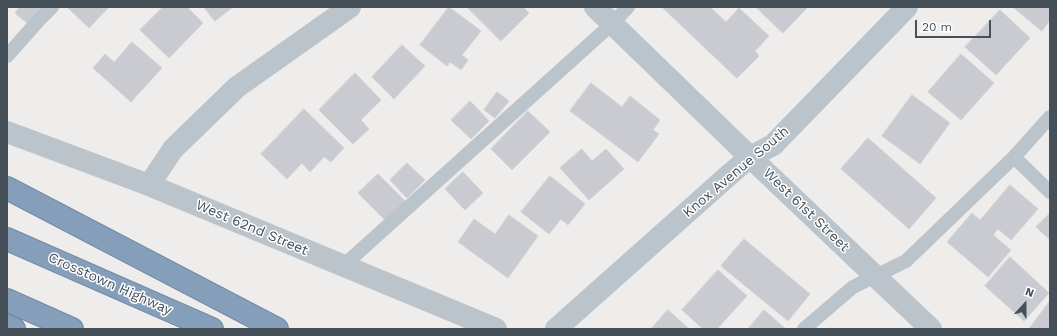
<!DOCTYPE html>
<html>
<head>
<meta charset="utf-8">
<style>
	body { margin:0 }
	#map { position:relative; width:1057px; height:336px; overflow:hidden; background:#efecec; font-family:"Work Sans",sans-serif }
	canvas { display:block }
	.frame { position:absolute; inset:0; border:8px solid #455059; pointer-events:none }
	.north { position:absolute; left:1005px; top:284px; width:40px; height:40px; -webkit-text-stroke:3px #fff; paint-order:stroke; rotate:21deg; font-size:11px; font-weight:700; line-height:16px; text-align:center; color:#455059 }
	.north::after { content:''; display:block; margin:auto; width:14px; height:18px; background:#455059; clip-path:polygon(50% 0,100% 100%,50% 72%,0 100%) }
	.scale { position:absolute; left:915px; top:20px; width:76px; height:18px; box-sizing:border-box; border:2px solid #455059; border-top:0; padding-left:5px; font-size:12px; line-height:14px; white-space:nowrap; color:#455059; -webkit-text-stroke:3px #fff; paint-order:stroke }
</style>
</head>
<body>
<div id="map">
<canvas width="1057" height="336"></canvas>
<div class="frame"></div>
<div class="north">N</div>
<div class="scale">20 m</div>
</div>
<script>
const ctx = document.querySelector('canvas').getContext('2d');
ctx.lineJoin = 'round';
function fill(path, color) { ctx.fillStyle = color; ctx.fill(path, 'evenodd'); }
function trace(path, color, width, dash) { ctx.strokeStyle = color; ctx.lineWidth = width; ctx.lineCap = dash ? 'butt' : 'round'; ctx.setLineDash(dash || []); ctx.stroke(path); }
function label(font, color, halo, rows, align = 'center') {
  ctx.font = font + ' "Work Sans",sans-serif'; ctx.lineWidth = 3; ctx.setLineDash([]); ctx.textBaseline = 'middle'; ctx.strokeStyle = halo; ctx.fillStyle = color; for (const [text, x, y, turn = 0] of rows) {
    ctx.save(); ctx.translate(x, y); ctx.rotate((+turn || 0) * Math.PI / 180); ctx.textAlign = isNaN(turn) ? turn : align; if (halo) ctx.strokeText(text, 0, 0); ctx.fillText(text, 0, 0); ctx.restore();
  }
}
const building = new Path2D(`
	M20 7H44L29 25 15 13Z
	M69 7H109L89 28 68 8Z
	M163 7H187L203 23 169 58 140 30Z
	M204 7H233L215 21Z
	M449 7 481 31 462 55 468 60 461 70 450 62 447 66 420 45Z
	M467 7H523L529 13 501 41Z
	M662 7H710L726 22 739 8 769 36 755 51 759 56 737 78Z
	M756 7H808L783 33Z
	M1013 7H1050V20L1042 31Z
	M1000 10 1030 38 996 75 965 47Z
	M132 42 162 68 131 102 93 68 105 54 114 62Z
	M402 45 425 66 394 99 372 77Z
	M961 54 994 83 961 120 928 92Z
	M355 73 381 100 361 120 369 129 353 144 319 110Z
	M591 83 622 107 630 96 660 120 653 130 659 134 638 162 570 111Z
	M497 92 509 101 495 118 484 110Z
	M912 95 950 123 920 164 882 136Z
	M470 101 489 121 471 139 451 120Z
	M304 109 344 148 331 162 324 157 310 172 302 163 287 179 261 154Z
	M528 111 550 132 512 170 491 149Z
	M868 138 936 198 909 229 841 169Z
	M582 149 592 161 606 149 624 169 589 200 560 168Z
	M407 163 425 180 407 198 390 180Z
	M463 172 483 193 465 210 445 189Z
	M378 174 405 201 385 220 358 193Z
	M550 176 585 204 568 225 561 219 549 234 521 212Z
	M1010 185 1038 209 1011 240 998 229 993 235 1011 250 988 277 947 242 972 213 980 220Z
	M1050 213V240L1036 227Z
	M509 215 538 236 508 278 458 242 474 219 495 234Z
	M744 239 810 294 788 321 721 266Z
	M1010 257 1049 293 1024 321 985 286Z
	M718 270 747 296 717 329H703L682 310Z
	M1050 301V329H1029Z
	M668 310 689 329H651Z
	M764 310 786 329H748Z`);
fill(building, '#c9cbd1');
trace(building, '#d0d2d8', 1);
const highway = new Path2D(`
	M7 188 277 329
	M7 239 212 329
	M7 300 72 329
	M7 326 14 329`);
trace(highway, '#718aa5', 24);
trace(new Path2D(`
	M7 56 38 21 52 7
	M1014 157 1050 192
	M343 266 613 23 628 7
	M804 329 853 287 906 261 1014 157 1050 117`), '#bbc4cb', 14);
trace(new Path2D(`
	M595 7 750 157 931 329
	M7 132 149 185 496 329
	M149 185 173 149 237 87 350 7
	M556 329 729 175 750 157 773 145 907 7`), '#bbc4cb', 22);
trace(highway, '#859fba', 22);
label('14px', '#455059', '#fff', [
	["Knox Avenue South",736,172,-40],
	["West 61st Street",806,210,44],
	["West 62nd Street",252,228,23],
	["Crosstown Highway",110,284,24]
]);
</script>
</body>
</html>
